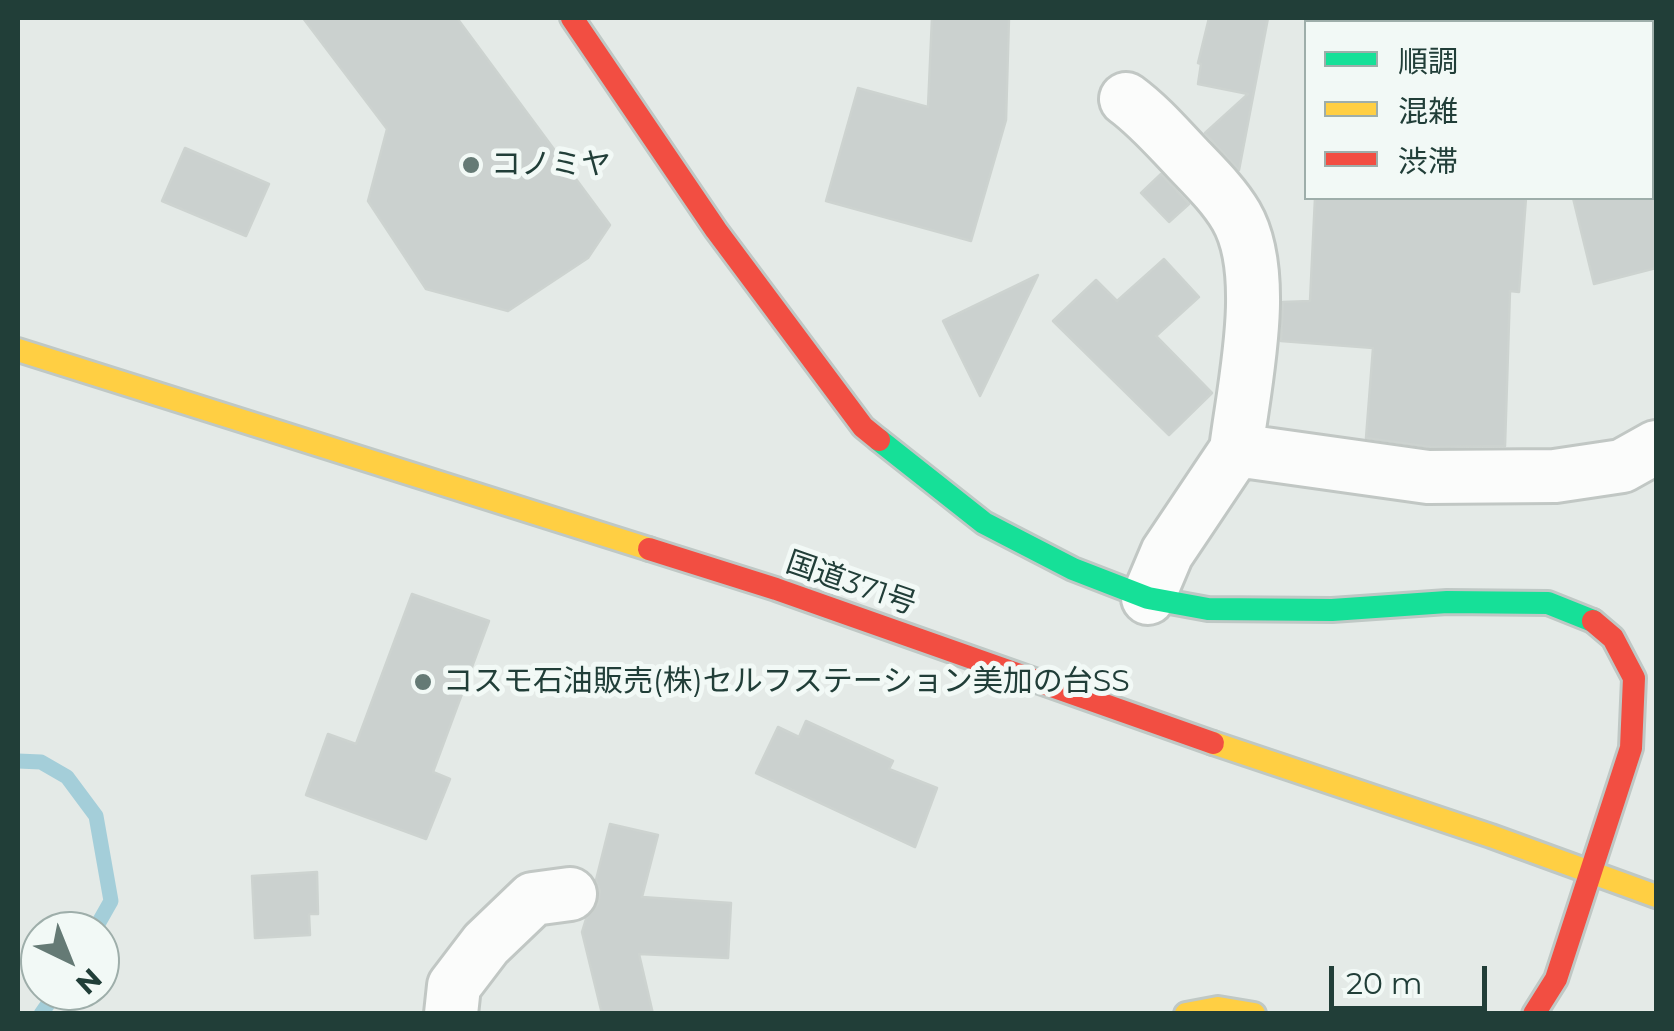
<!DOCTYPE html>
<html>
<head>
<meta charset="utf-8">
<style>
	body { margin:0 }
	#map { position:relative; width:1674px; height:1031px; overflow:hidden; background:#e4eae7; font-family:Montserrat,"Noto Sans JP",sans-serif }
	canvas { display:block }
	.frame { position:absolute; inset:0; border:20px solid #213e38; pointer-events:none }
	.legend { position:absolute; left:1304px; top:20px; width:350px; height:180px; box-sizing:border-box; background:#f2f9f6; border:2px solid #9eaeaa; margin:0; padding:12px 18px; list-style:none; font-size:30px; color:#213e38 }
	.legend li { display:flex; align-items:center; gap:20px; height:50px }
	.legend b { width:50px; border:2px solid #9eaeaa }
	.north { position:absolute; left:20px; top:911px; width:100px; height:100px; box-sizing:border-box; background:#f2f9f6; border:2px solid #9eaeaa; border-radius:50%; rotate:137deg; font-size:28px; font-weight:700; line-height:40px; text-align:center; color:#213e38 }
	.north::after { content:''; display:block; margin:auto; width:35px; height:45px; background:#657a75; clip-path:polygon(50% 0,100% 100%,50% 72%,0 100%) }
	.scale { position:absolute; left:1329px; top:966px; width:158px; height:45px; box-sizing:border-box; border:5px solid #213e38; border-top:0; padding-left:12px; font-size:30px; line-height:35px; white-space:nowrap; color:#213e38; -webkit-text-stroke:8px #f2f9f6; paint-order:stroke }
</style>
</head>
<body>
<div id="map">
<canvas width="1674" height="1031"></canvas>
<div class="frame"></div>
<ul class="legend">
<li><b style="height:12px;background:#16e098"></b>順調</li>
<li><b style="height:12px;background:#ffcf43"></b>混雑</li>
<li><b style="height:12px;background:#f24e42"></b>渋滞</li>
</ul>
<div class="north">N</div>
<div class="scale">20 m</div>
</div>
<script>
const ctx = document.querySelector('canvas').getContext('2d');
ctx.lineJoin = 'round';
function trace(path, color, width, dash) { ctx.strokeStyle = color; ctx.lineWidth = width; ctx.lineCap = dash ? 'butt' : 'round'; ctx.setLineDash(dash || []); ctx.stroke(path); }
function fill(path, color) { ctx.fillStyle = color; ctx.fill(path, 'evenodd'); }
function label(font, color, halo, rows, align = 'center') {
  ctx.font = font + ' Montserrat,"Noto Sans JP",sans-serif'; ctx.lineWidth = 10; ctx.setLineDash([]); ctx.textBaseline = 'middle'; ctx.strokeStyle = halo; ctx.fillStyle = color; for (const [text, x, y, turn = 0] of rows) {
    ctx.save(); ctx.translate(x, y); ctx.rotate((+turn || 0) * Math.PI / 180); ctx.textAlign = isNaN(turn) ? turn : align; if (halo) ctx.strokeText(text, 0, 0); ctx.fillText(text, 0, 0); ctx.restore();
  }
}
trace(new Path2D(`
	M18 761 41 762 67 777 96 816 111 901 94 931
	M41 1014 57 991`), '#a4ced9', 15);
const building = new Path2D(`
	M303 18H457L610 225 588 258 508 311 426 289 368 201 387 129Z
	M932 18H1009L1006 120 971 241 826 201 858 88 928 107Z
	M1209 18H1268L1239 170 1205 133 1248 94 1198 84 1201 64 1198 63Z
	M185 148 269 184 246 236 162 201Z
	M1161 174 1189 204 1169 222 1141 193Z
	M1315 198H1526L1519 292 1510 291 1505 446 1430 447 1366 438 1373 348 1281 341 1283 302 1310 301Z
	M1573 198H1656V268L1594 284Z
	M1164 259 1199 297 1156 336 1212 393 1169 435 1053 321 1096 280 1117 301Z
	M1038 275 980 396 943 321Z
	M412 594 489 621 433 772 450 779 426 839 306 795 328 734 356 744Z
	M806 721 893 761 889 769 937 788 915 847 756 773 778 727 799 737Z
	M610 824 658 835 642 897 731 903 728 958 639 954 653 1014H602L582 932 586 919 598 904 600 891 596 880Z
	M317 872 318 914H309L310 935 255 938 252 876Z`);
fill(building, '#cbd1cf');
trace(building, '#cdd3d0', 2.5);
const street = new Path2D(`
	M1126 99C1149 116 1167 137 1187 158 1204 176 1223 194 1236 216 1270 274 1244 385 1236 450
	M1148 598 1167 553 1236 450 1428 477 1555 476 1622 466 1656 447
	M451 1014 454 986 486 944 533 899 570 894`);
const fast = new Path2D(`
	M879 440 984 523 1073 569 1148 598 1208 609 1332 610 1447 602 1548 603 1593 621`);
const slow = new Path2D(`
	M18 350 649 549
	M1213 743 1491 836 1656 896
	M1186 1014 1218 1008 1254 1014`);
const jam = new Path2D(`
	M572 18 716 230 863 427 879 440
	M649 549 776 589 1213 743
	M1534 1014 1556 979 1631 748 1634 678 1613 638 1593 621`);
trace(street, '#c1c7c4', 58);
trace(fast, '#bfc8c5', 28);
trace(slow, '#bfc8c5', 28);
trace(jam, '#bfc8c5', 28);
trace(street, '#fbfcfb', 52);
trace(fast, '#16e098', 22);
trace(slow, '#ffcf43', 22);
trace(jam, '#f24e42', 22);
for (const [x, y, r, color] of [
	[471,165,10,"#657a75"],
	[423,682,10,"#657a75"]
]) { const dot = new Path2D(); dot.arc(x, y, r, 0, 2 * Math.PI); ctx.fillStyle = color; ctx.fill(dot); trace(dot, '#f2f9f6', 4); }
label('30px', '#213e38', '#f2f9f6', [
	["コノミヤ",491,165],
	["コスモ石油販売(株)セルフステーション美加の台SS",443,682]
], 'left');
label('30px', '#213e38', '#f2f9f6', [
	["国道371号",851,584,19]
]);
</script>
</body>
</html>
